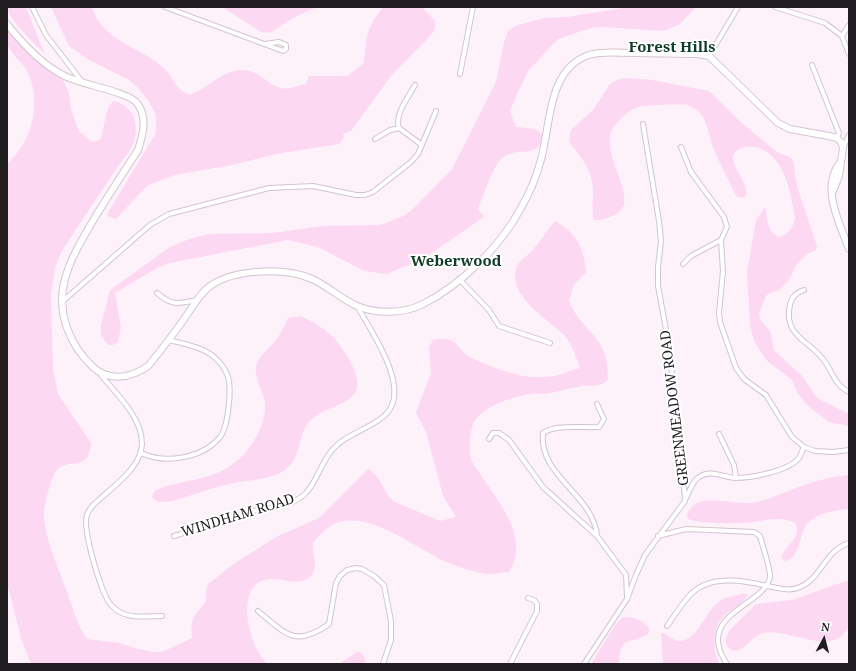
<!DOCTYPE html>
<html>
<head>
<meta charset="utf-8">
<style>
	body { margin:0 }
	#map { position:relative; width:856px; height:671px; overflow:hidden; background:#fef2fa; font-family:"Noto Serif",serif }
	canvas { display:block }
	.frame { position:absolute; inset:0; border:8px solid #211c1f; pointer-events:none }
	.north { position:absolute; left:804px; top:619px; width:40px; height:40px; -webkit-text-stroke:3px #fff; paint-order:stroke; rotate:7deg; font-size:11px; font-weight:700; line-height:16px; text-align:center; color:#211c1f }
	.north::after { content:''; display:block; margin:auto; width:14px; height:18px; background:#211c1f; clip-path:polygon(50% 0,100% 100%,50% 72%,0 100%) }
</style>
</head>
<body>
<div id="map">
<canvas width="856" height="671"></canvas>
<div class="frame"></div>
<div class="north">N</div>
</div>
<script>
const ctx = document.querySelector('canvas').getContext('2d');
ctx.lineJoin = 'round';
function fill(path, color) { ctx.fillStyle = color; ctx.fill(path, 'evenodd'); }
function trace(path, color, width, dash) { ctx.strokeStyle = color; ctx.lineWidth = width; ctx.lineCap = dash ? 'butt' : 'round'; ctx.setLineDash(dash || []); ctx.stroke(path); }
function label(font, color, halo, rows, align = 'center') {
  ctx.font = font + ' "Noto Serif",serif'; ctx.lineWidth = 4; ctx.setLineDash([]); ctx.textBaseline = 'middle'; ctx.strokeStyle = halo; ctx.fillStyle = color; for (const [text, x, y, turn = 0] of rows) {
    ctx.save(); ctx.translate(x, y); ctx.rotate((+turn || 0) * Math.PI / 180); ctx.textAlign = isNaN(turn) ? turn : align; if (halo) ctx.strokeText(text, 0, 0); ctx.fillText(text, 0, 0); ctx.restore();
  }
}
fill(new Path2D(`
	M7 7H26L45 55C37 45 7 19 7 7Z
	M51 7H92C102 40 139 47 163 67 175 78 171 86 190 95 208 88 221 71 242 70 259 70 268 85 281 88 288 90 299 85 306 84L309 76H347L364 63C367 34 365 31 383 7H422L435 21V28L432 34 391 76 351 131 343 134 344 138 339 144 276 154 233 165 174 175 147 186 116 219 107 216 110 209 156 133V115L148 100 136 86 129 80 89 60 69 46Z
	M222 7H317L293 18 270 33 261 32Z
	M629 7H696L679 25 663 31 601 27 591 28 558 39 529 70 518 92 510 111 516 127C526 128 538 127 543 136 539 159 520 147 505 156 493 163 484 195 478 209L484 217 423 259 387 274 364 271 318 247 288 240 170 263 159 267 115 293 121 327 118 342 113 345H108L101 335V325L110 290 170 247 189 239 209 234 272 233 323 226 375 225 384 224 405 215 413 209 452 169 496 82 504 42 508 31 517 25 545 18 567 17Z
	M7 29 49 69 62 78 69 93 71 109 79 131 92 142 100 140C106 127 103 112 113 101 130 103 139 121 135 138 132 151 122 160 115 171 97 198 78 225 61 253L55 268 51 294 53 369 58 394 91 443C89 473 69 457 57 470 50 478 43 509 44 519 47 544 59 569 67 592 73 608 77 626 87 639L120 643 138 649 154 652H162L192 638C190 616 194 617 206 601V592L208 584 235 563 278 536 319 518 368 469C380 475 383 491 393 501L440 521 456 517 443 496 426 432 416 413 431 373 429 347 433 340C460 334 455 350 472 358 497 370 526 381 554 376 563 374 572 370 580 368 576 357 572 344 564 335 548 319 509 298 516 269 518 261 527 256 532 251 540 241 547 231 555 221 576 233 584 247 586 272L574 285 569 301C584 336 609 334 608 380 600 387 593 385 583 386 570 388 557 392 544 394 540 394 536 393 532 394 514 396 483 406 474 422 470 430 468 454 472 461 489 492 534 534 509 572 502 572 494 575 488 574 476 573 455 566 444 561 414 547 368 509 334 524 326 528 318 536 313 543 312 554 320 568 310 577 296 589 275 573 259 582 236 596 251 650 268 664H31L21 638 7 583V164C33 141 43 100 26 69 21 61 10 53 7 44 6 40 7 33 7 29Z
	M630 78 652 80 709 91 744 125 777 152 790 157 793 160 797 186 817 246 816 250 807 254 796 265 789 280 779 290 770 293 766 296 759 314 760 319 770 331 774 350 803 377 817 398 849 414V426L829 422 808 406 798 394 792 380 766 360 754 341 750 325 747 272 756 220 765 207C768 218 766 232 779 237 789 234 793 228 795 218 791 194 784 151 754 147 744 146 740 147 733 155 732 170 748 180 746 196L741 198 736 196C729 181 721 166 714 150 709 138 708 120 698 111 695 109 691 106 687 105 682 104 644 105 639 107 628 110 612 125 610 136 607 161 628 185 624 204 622 214 604 221 594 220 591 210 593 202 593 192 593 171 582 158 569 142L571 130 593 110 610 84 619 79Z
	M301 316C311 321 322 327 330 334 341 344 367 381 354 394 343 407 322 408 310 421 298 434 301 458 286 469 272 480 249 480 233 483 220 486 207 490 195 494 185 497 173 502 162 502 157 502 155 500 152 497L154 491C177 480 204 482 229 467 249 455 270 422 264 398 261 387 254 377 256 366 259 354 272 347 278 337 282 331 285 324 288 318Z
	M849 475V509C836 510 817 513 808 523 798 533 801 559 785 561L781 558C785 545 803 538 795 523 780 516 769 520 753 522 740 524 700 524 688 519L687 514C697 490 731 505 751 503 762 502 771 497 781 494 803 485 825 477 849 475Z
	M849 580C849 589 852 618 849 625 836 660 789 627 763 633 753 635 740 657 730 649 723 644 726 635 730 630L756 604 792 600Z
	M741 594H749C739 608 733 607 723 617 712 628 712 652 720 664H663L661 633C668 633 673 642 681 641 699 639 706 609 720 601 726 597 734 596 741 594Z
	M623 617C631 617 637 618 644 623 662 637 630 639 625 643 619 647 620 658 619 664H591L615 625Z
	M358 651 364 656 366 664H339Z`), '#fdd8f2');
const street = new Path2D(`
	M32 7 46 35 83 83
	M165 7 283 51 286 49V45L279 42 265 44
	M775 7 825 23 842 36 849 54
	M842 36 849 25
	M709 56 738 7
	M812 65 837 128 839 133 837 138
	M460 74 473 7
	M399 128C394 115 409 96 415 85
	M399 128 422 145
	M375 139 390 130 399 128
	M681 147 691 172 724 217 727 227 721 240 723 271 719 313 720 322 736 368 744 379 766 395 792 437 804 447 815 451 833 452 849 450
	M843 148 849 135
	M683 264 691 256 721 240
	M459 279 489 310 499 326 550 343
	M804 290C796 293 792 296 790 305 783 335 808 340 823 359 832 370 834 385 849 392
	M157 293C172 306 178 304 197 300
	M63 301 150 225 169 214 269 188 313 186 356 195H365L373 192 411 162 418 154 436 111
	M101 375C117 395 142 417 142 444 141 467 116 484 101 498 95 503 89 508 87 515 82 529 101 593 111 605 113 607 117 611 120 612 132 619 149 616 162 616
	M597 404 604 419 599 427C584 428 555 424 543 433 538 476 594 495 597 536
	M719 434 734 465 736 478
	M489 439 493 433H499L509 440 543 487 597 536 626 575 627 597
	M141 453C165 464 202 459 220 437 228 427 232 389 228 377 226 370 220 362 214 357 203 347 184 344 169 340
	M685 500C689 493 692 481 699 477 710 469 723 477 735 478 751 478 789 471 799 458 801 455 802 450 804 447
	M174 536C196 530 216 520 237 514 259 508 289 510 306 493 318 480 322 459 335 447 349 433 369 429 384 416 414 391 371 331 357 306
	M658 536 686 529 754 532 760 536C762 544 771 571 770 577 765 606 693 614 727 664
	M258 611C286 634 295 648 329 624L336 583 340 576 347 570 356 568 362 569 374 576 384 585 391 621V640L383 664
	M667 626C675 615 682 603 691 594 710 574 744 580 767 586 778 588 790 592 800 587 822 578 824 551 849 543
	M510 664 537 611V604L534 600 528 598
	M584 664 627 599 636 575 645 555 685 501 683 468 675 412 670 351 658 286V267L661 241 659 221 643 124`);
const secondary = new Path2D(`
	M7 24C22 43 41 64 63 75 80 85 127 91 137 103 148 117 143 135 138 150 123 173 108 196 94 219 83 238 71 257 65 279 56 311 69 345 93 367 109 382 131 378 148 366 160 352 171 337 182 322 191 310 198 295 210 286 234 269 285 267 312 279 328 286 341 299 357 306 376 314 404 314 423 304 461 285 501 246 521 208 529 194 536 178 540 163 551 129 546 69 589 55 603 51 619 53 633 53 655 53 676 54 697 54L709 56 778 123 790 129 829 136 837 138 841 142 843 148 839 176 833 191
	M839 164C821 189 840 224 849 249`);
trace(street, '#d3c5ce', 6);
trace(secondary, '#d3c5ce', 8);
trace(street, '#fff', 4);
trace(secondary, '#fff', 6);
label('14px', '#211c1f', '#fff', [
	["GREENMEADOW ROAD",675,408,-97],
	["WINDHAM ROAD",238,516,-17]
]);
label('bold 15px', '#0f3c28', '#fff', [
	["Forest Hills",672,48],
	["Weberwood",456,262]
]);
</script>
</body>
</html>
